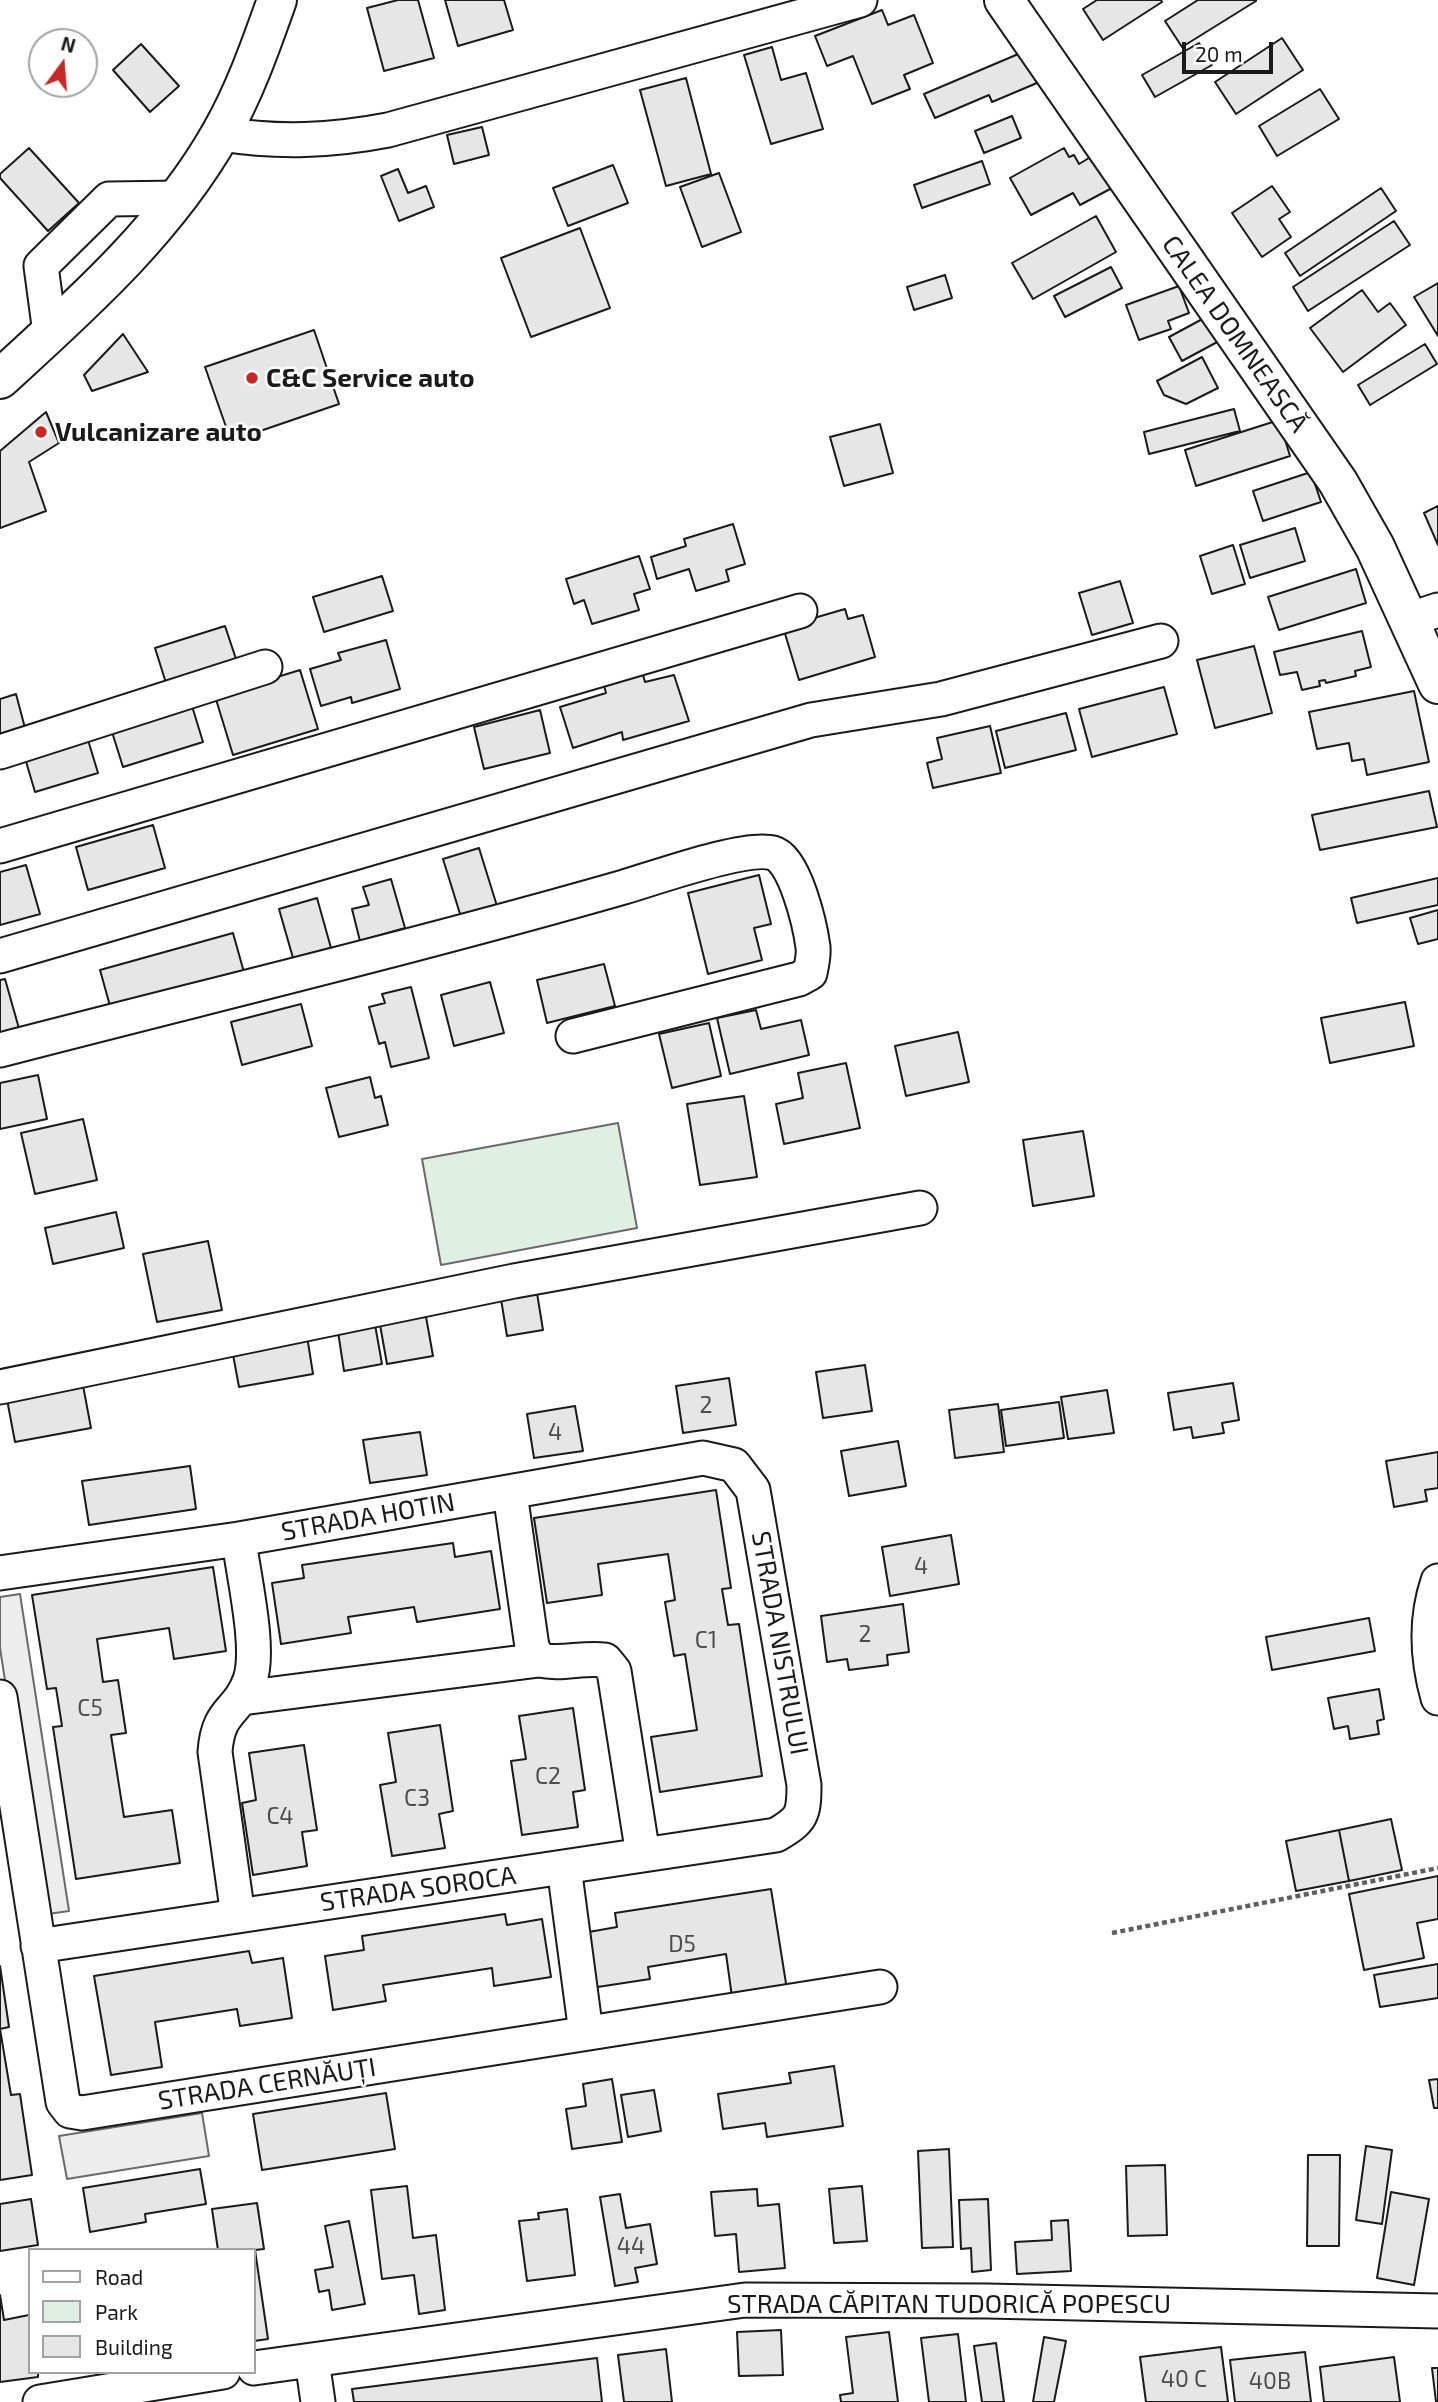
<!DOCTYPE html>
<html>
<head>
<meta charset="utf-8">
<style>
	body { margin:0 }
	#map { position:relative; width:1438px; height:2402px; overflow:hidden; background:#fff; font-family:"Exo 2",sans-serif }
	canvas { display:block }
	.legend { position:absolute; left:28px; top:2248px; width:228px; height:126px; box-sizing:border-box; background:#fff; border:2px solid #a3a3a3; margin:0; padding:9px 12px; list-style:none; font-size:21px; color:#1a1a1a }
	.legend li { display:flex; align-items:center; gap:14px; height:35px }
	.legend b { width:35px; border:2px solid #a3a3a3 }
	.north { position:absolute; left:28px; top:28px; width:70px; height:70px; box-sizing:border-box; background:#fff; border:2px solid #a3a3a3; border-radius:50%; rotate:16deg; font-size:19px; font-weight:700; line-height:28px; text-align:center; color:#1a1a1a }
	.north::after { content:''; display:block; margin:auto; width:24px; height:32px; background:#c62828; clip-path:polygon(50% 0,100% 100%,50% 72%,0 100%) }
	.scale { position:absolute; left:1182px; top:42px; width:91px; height:32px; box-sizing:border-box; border:4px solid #1a1a1a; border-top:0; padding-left:9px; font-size:21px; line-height:24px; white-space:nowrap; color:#1a1a1a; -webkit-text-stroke:5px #fff; paint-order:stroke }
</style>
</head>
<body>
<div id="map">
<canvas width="1438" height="2402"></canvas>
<ul class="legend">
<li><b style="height:9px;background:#fff"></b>Road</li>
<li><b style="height:19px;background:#e0efe3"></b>Park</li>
<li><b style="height:19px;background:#e6e6e6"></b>Building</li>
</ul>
<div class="north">N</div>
<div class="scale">20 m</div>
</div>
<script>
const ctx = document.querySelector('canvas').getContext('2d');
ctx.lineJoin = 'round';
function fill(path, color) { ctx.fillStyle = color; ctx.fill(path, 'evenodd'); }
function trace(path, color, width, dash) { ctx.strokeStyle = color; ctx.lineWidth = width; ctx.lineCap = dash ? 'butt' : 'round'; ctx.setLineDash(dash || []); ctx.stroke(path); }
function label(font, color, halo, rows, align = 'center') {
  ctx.font = font + ' "Exo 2",sans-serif'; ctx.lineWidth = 5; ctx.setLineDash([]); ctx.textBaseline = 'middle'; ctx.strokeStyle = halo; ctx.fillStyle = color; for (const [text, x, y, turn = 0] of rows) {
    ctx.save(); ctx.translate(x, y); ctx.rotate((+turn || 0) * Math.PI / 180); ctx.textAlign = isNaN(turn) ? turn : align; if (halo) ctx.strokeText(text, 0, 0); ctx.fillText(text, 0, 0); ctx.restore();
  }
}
const green = new Path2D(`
	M618 1123 637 1228 441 1265 422 1159Z`);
fill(green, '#e0efe3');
trace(green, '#6a6a6a', 2);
const parking = new Path2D(`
	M20 1594 69 1911 41 1915 0 1648V1597Z
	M202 2113 209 2156 67 2179 59 2136Z`);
fill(parking, '#ededed');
trace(parking, '#6a6a6a', 2);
const building = new Path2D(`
	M398 0H418L434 58 384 71 367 8Z
	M445 0H504L513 30 458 46Z
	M1097 0H1161L1162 2 1103 40 1083 9Z
	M1198 0H1256V1L1182 47 1165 21Z
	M882 10 888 25 914 15 933 63 904 75 910 89 872 104 853 56 827 66 815 36Z
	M1282 38 1303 70 1236 114 1215 82Z
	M1199 43 1212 65 1155 97 1142 75Z
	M141 44 179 86 150 112 113 70Z
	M772 47 781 80 806 73 823 129 771 144 744 55Z
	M1023 52 1037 83 992 102 989 95 935 118 924 94Z
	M686 78 711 174 666 186 640 90Z
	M1320 89 1339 119 1277 156 1259 126Z
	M1012 116 1021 138 984 153 975 131Z
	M482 127 489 155 454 164 447 135Z
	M29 148 79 203 48 231 0 178V174Z
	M1064 148 1069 157 1074 155 1079 164 1094 155 1112 188 1080 205 1073 193 1031 215 1010 178Z
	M982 161 990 184 922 208 914 185Z
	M613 165 628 203 568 226 553 188Z
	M398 169 408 193 426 186 434 207 399 221 381 176Z
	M719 173 741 232 702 247 680 187Z
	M1272 186 1290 212 1279 219 1291 237 1262 257 1232 213Z
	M1381 188 1396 211 1300 276 1285 253Z
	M1096 216 1116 252 1033 299 1012 263Z
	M1394 221 1410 245 1308 311 1293 287Z
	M580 228 610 308 531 337 501 258Z
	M1111 267 1122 288 1065 317 1054 296Z
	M945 275 952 298 914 310 907 287Z
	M1438 283V336L1414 297Z
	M1179 286 1189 313 1168 321 1171 329 1139 340 1126 305Z
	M1362 290 1378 312 1390 303 1406 325 1343 372 1310 328Z
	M1208 316 1221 340 1182 361 1169 337Z
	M314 330 339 404 231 441 205 367Z
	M123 334 148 372 92 391 84 375Z
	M1425 344 1437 364 1370 405 1358 385Z
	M1202 357 1218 388 1186 404 1164 395 1157 381Z
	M1234 409 1240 431 1149 454 1144 432Z
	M46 412 59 443 29 462 46 511 0 528V451Z
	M1279 420 1290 456 1196 486 1185 450Z
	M880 424 893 473 844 486 830 437Z
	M1311 472 1321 502 1263 521 1253 491Z
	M1438 506V545L1424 513Z
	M733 524 745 564 726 570 729 581 696 591 689 569 657 579 651 557 686 546 684 539Z
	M1295 528 1305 561 1250 578 1240 545Z
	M1233 545 1245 584 1212 594 1200 556Z
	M639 556 650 589 634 594 639 610 592 624 584 600 574 604 566 579Z
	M1356 569 1366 603 1279 630 1268 597Z
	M382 576 393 611 324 632 313 597Z
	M1120 581 1133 623 1092 635 1079 593Z
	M845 609 848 619 863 615 875 657 799 680 783 627Z
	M225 626 237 662 166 683 155 648Z
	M1362 631 1371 667 1355 671 1356 676 1326 683 1325 680 1319 681 1320 686 1302 690 1297 672 1280 675 1274 652Z
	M386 640 400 689 352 703 351 697 321 706 310 669 341 660 338 653Z
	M1254 646 1272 713 1215 728 1197 660Z
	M300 670 318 729 233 755 215 696Z
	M642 671 645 682 674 675 689 721 623 740 622 732 573 748 560 707 606 693 603 682Z
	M1164 687 1177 734 1092 757 1079 709Z
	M1414 691 1429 762 1367 775 1364 759 1352 761 1349 743 1317 749 1309 712Z
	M16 694 25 728 0 735V699Z
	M192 706 203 742 123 767 112 732Z
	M540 710 550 753 484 769 474 727Z
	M1066 713 1076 750 1005 768 996 731Z
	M990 726 1001 773 933 788 927 763 942 759 937 738Z
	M88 740 98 773 35 792 25 758Z
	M1429 791 1437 827 1320 850 1312 815Z
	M153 825 165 868 88 890 76 847Z
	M479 848 497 906 461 917 443 859Z
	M26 865 40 914 0 925V872Z
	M759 875 771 924 754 928 762 960 708 974 688 893Z
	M1438 878V905L1357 923 1351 898Z
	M391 879 405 928 360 941 352 909 369 905 363 887Z
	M317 898 331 948 293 958 279 909Z
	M1438 910V939L1418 944 1410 918Z
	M233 933 245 976 112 1013 100 970Z
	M604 964 615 1006 547 1023 537 980Z
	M5 979 20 1032 0 1037V980Z
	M490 982 504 1033 454 1046 441 995Z
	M411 987 429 1058 391 1067 385 1042 379 1044 369 1007 385 1003 382 994Z
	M1405 1002 1414 1046 1330 1063 1321 1018Z
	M301 1004 312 1046 242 1065 231 1022Z
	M756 1010 761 1029 801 1020 809 1055 730 1074 717 1018Z
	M709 1023 721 1076 672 1088 659 1034Z
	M958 1032 969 1082 906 1096 895 1046Z
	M846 1063 860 1128 784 1144 776 1104 803 1098 798 1073Z
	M38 1075 47 1119 0 1129V1083Z
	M370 1077 375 1098 381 1096 388 1125 339 1137 326 1088Z
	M744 1096 757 1177 700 1185 687 1104Z
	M83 1119 97 1180 35 1194 21 1133Z
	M1083 1131 1094 1196 1033 1206 1023 1140Z
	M116 1212 124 1248 53 1264 45 1228Z
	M208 1241 222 1310 157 1322 143 1254Z
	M537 1293 543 1330 507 1336 501 1299Z
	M425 1311 433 1356 387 1364 379 1319Z
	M374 1319 382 1364 344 1371 337 1325Z
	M307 1336 313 1374 239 1387 232 1349Z
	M865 1365 872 1411 823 1418 816 1372Z
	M729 1378 736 1425 683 1433 676 1386Z
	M82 1380 91 1428 15 1442 6 1394Z
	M1233 1383 1239 1420 1222 1423 1224 1433 1193 1438 1191 1427 1174 1430 1168 1393Z
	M1107 1390 1114 1433 1068 1439 1061 1397Z
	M1059 1402 1064 1438 1006 1446 1001 1410Z
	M998 1404 1004 1452 955 1458 949 1410Z
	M575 1406 583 1451 534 1458 527 1414Z
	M420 1432 427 1475 370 1483 363 1440Z
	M898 1441 906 1486 849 1496 841 1451Z
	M1438 1452V1488L1425 1490 1427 1501 1394 1507 1386 1461Z
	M190 1466 196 1509 89 1525 82 1481Z
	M716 1490 731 1588 722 1589 728 1625 739 1624 762 1776 660 1792 651 1737 697 1730 685 1654 674 1656 665 1602 675 1600 668 1554 598 1564 602 1595 547 1603 534 1518Z
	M951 1535 959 1584 890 1596 882 1547Z
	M453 1543 455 1557 491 1551 500 1609 417 1622 414 1607 348 1617 351 1633 281 1644 272 1583 304 1578 302 1565Z
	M213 1567 226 1651 174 1659 169 1628 97 1639 103 1682 118 1680 126 1733 111 1735 124 1817 172 1810 180 1863 76 1879 53 1727 62 1726 56 1688 47 1689 32 1595Z
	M903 1604 909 1652 887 1655 888 1665 849 1670 847 1659 827 1662 821 1616Z
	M1369 1618 1375 1651 1272 1670 1266 1637Z
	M1379 1689 1384 1719 1377 1721 1379 1734 1350 1739 1348 1726 1334 1729 1328 1698Z
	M573 1708 585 1790 573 1792 578 1827 522 1835 511 1761 526 1759 519 1716Z
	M440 1725 453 1811 439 1814 445 1848 392 1856 380 1785 396 1782 388 1733Z
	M304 1745 317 1830 302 1832 307 1866 253 1875 242 1803 256 1800 249 1753Z
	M1391 1819 1402 1870 1349 1881 1339 1830Z
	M1339 1830 1349 1881 1296 1891 1286 1841Z
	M1438 1876V1919L1417 1923 1424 1958 1364 1970 1349 1894Z
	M771 1889 788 1996 733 2004 726 1954 648 1967 650 1979 591 1988 583 1933 617 1927 615 1913Z
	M505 1914 507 1925 542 1919 551 1977 494 1986 492 1968 383 1985 386 2001 333 2010 325 1956 364 1950 362 1936Z
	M249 1951 252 1963 283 1958 292 2018 240 2026 237 2009 155 2022 162 2067 111 2075 94 1976Z
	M1438 1964V1998L1380 2007 1374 1975Z
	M0 1966 9 2027 0 2029 11 2095 20 2094 32 2175 0 2180Z
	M834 2066 843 2126 767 2137 765 2123 723 2129 718 2094 791 2083 789 2073Z
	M612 2079 622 2142 572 2149 566 2109 586 2106 583 2084Z
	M1438 2079V2108H1434L1429 2080Z
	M654 2090 661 2131 628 2137 621 2095Z
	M386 2093 395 2149 262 2170 253 2114Z
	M1366 2146 1392 2150 1382 2224 1356 2220Z
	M949 2149 953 2247 922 2248 918 2151Z
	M1308 2155H1340L1339 2246H1307Z
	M1165 2165 1167 2235 1128 2236 1126 2166Z
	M200 2169 206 2204 145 2214 146 2222 90 2232 83 2188Z
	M407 2186 413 2238 436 2235 445 2310 419 2314 414 2275 382 2279 371 2190Z
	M862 2186 867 2241 834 2243 829 2189Z
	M757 2189 758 2206 779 2204 785 2268 739 2272 736 2234 715 2236 711 2192Z
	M1391 2192 1429 2199 1414 2285 1377 2278Z
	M620 2194 626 2228 650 2224 657 2264 635 2268 638 2282 615 2286 600 2197Z
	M31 2199 38 2245 0 2251V2204Z
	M988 2199 991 2270 972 2272 971 2248 961 2249 959 2200Z
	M257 2203 264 2249 255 2250 268 2339 254 2341V2250H218L212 2209Z
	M567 2209 575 2275 527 2281 519 2221 539 2219 538 2213Z
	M1068 2220 1071 2271 1017 2274 1015 2242 1052 2240 1051 2221Z
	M349 2221 365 2304 332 2310 329 2290 319 2292 315 2270 333 2267 325 2226Z
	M0 2295 4 2320 29 2315 30 2372H38V2377L0 2382Z
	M781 2330 783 2375 739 2376 737 2332Z
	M889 2332 898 2402H841L840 2395 853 2393 846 2337Z
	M958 2334 966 2402H929L921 2338Z
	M1044 2337 1066 2341 1054 2402H1033Z
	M996 2343 1004 2402H982L974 2346Z
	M1221 2347 1228 2402H1146L1140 2357Z
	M666 2349 672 2402H624L618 2355Z
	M1305 2352 1311 2402H1235L1230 2360Z
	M1394 2357 1400 2402H1324L1320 2367Z
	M597 2358 602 2402H354L352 2389Z
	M1432 2368H1438V2402H1436Z`);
fill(building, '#e6e6e6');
trace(building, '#1a1a1a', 2);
const minor = new Path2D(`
	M221 134C279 143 331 141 388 130L860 0
	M50 333 41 266 109 199 179 198
	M1411 619 1438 610
	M0 752 265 667
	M0 846 800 611
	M0 956 811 720 941 699 1161 641
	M0 1050C208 996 418 946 624 887 655 878 746 845 773 853 795 859 810 925 813 947 814 955 812 964 810 973L799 979 573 1036
	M0 1387 514 1281 920 1208
	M510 1493 532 1647 539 1660C562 1665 582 1657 605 1660L614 1671 643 1855
	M0 1573 239 1539 703 1458 734 1465 753 1490 804 1785C804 1815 802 1820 776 1835L38 1946
	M1438 1581C1425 1619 1427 1659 1438 1698
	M0 1697 63 2102 70 2111 82 2113 880 1987
	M242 1698 539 1660
	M564 1867 586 2033
	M238 1916 215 1752C218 1708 238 1714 250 1680 261 1648 243 1575 239 1539
	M312 2360 318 2402
	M254 2368 745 2300 987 2301 1438 2311
	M40 2402 223 2372`);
const major = new Path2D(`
	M1004 0 1338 482 1375 547 1438 684
	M0 379C81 305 166 230 221 133 245 91 261 45 277 0`);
trace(minor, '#1a1a1a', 37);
trace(major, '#1a1a1a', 42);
trace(new Path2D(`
	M1112 1933 1438 1868`), '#5f5f5f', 4.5, [5, 3.5]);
trace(minor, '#fff', 33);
trace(major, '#fff', 38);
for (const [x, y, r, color] of [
	[252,378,7,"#c62828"],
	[41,432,7,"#c62828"]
]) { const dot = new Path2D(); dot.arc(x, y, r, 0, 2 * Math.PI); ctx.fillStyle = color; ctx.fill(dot); trace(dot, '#fff', 2.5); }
label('23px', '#4d4d4d', null, [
	["2",706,1405],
	["4",555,1432],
	["4",921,1566],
	["2",865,1634],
	["C1",706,1640],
	["C5",90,1708],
	["C2",548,1776],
	["C3",417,1798],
	["C4",280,1816],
	["D5",682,1944],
	["44",631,2246],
	["40 C",1184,2379],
	["40B",1270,2381]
]);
label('26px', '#1a1a1a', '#fff', [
	["CALEA DOMNEASCĂ",1235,334,55],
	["STRADA HOTIN",368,1517,-10],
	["STRADA NISTRULUI",780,1643,80],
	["STRADA SOROCA",418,1889,-8],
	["STRADA CERNĂUȚI",267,2084,-9],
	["STRADA CĂPITAN TUDORICĂ POPESCU",949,2304]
]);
label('bold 26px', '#1a1a1a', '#fff', [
	["C&C Service auto",266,378],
	["Vulcanizare auto",55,432]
], 'left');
</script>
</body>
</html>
